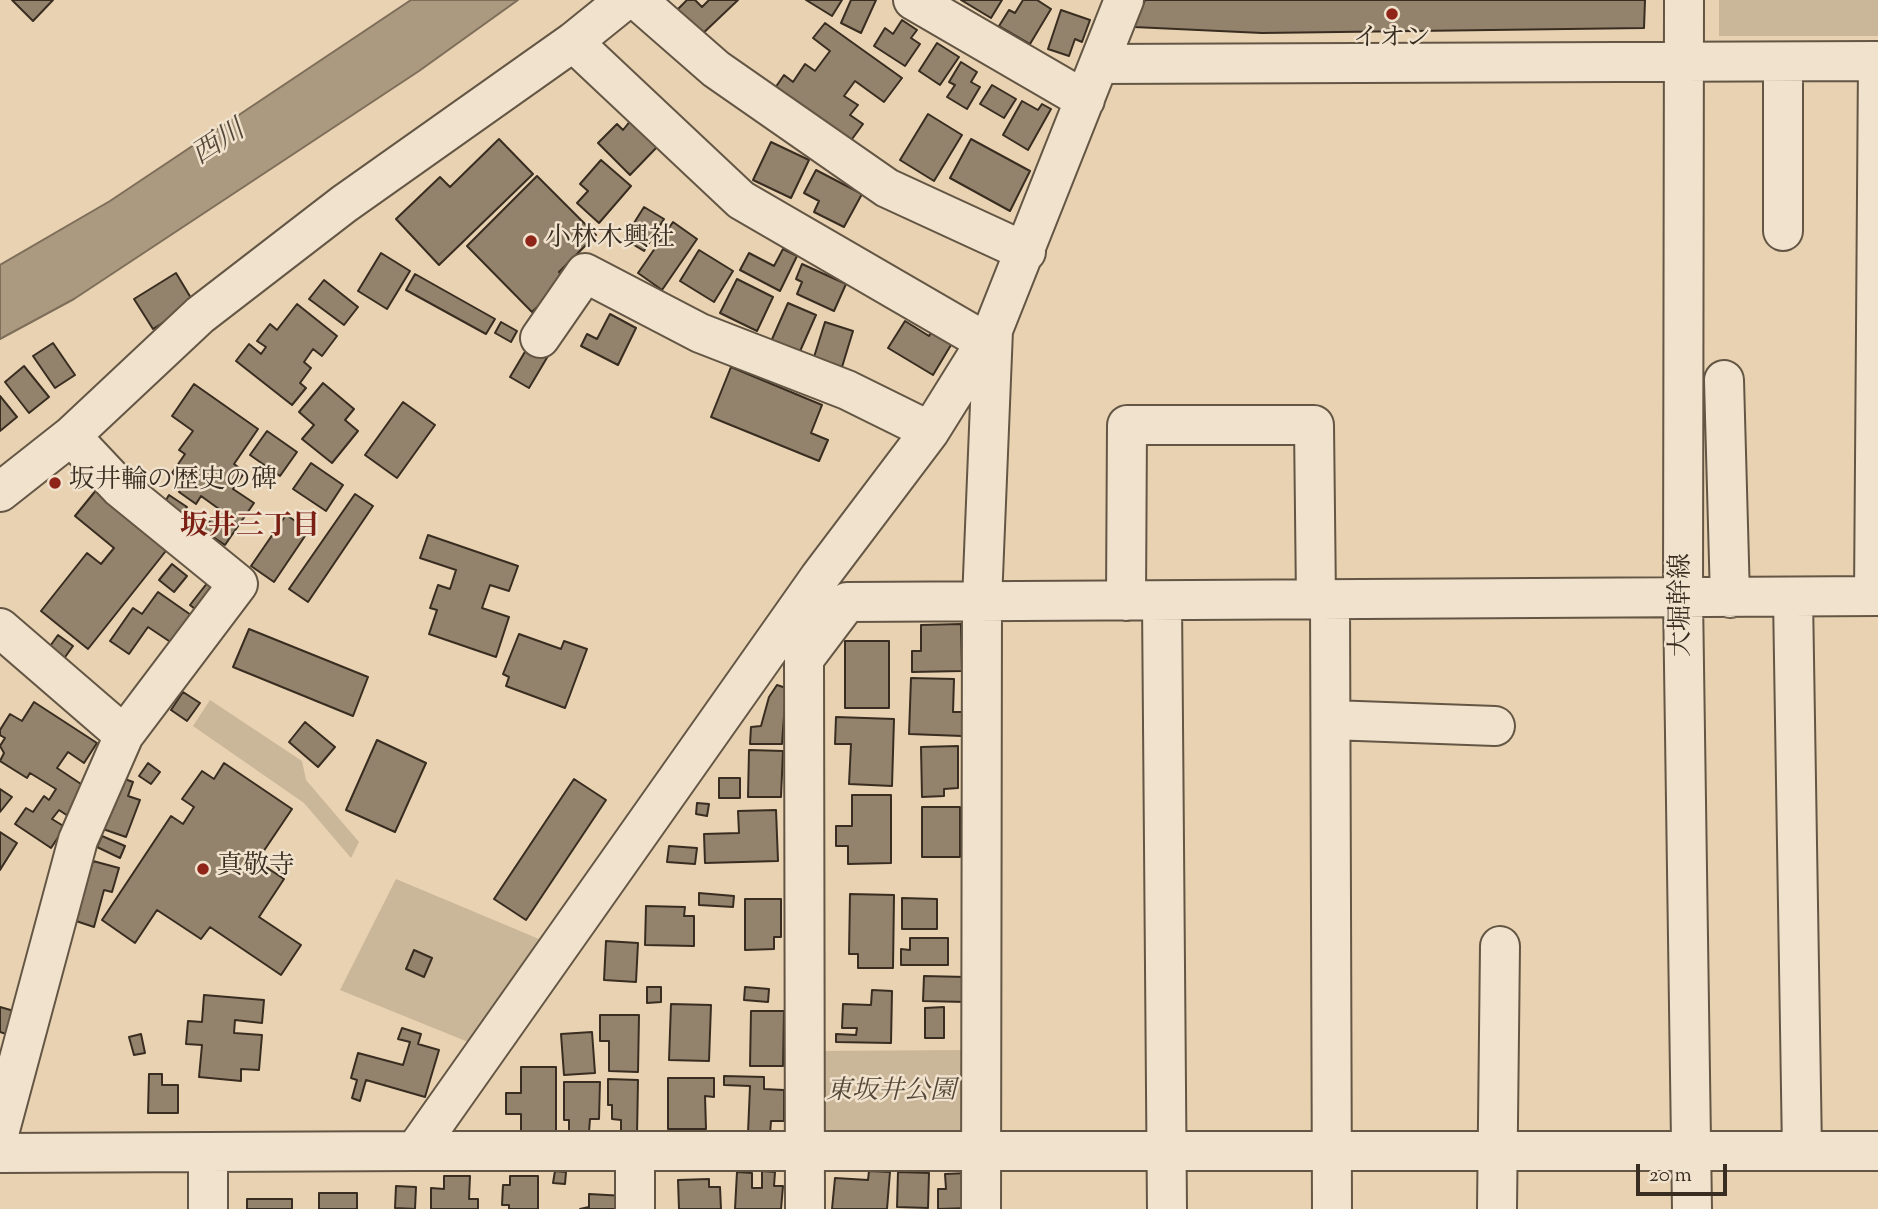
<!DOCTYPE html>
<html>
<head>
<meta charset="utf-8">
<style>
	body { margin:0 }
	#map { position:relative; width:1878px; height:1209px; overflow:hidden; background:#e8d2b2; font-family:"Sorts Mill Goudy",serif }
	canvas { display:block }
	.scale { position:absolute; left:1636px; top:1164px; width:91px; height:32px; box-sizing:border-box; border:4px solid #382d20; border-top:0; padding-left:9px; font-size:21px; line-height:24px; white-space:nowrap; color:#382d20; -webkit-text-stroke:5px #f0e2cd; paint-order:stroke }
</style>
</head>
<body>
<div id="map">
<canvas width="1878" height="1209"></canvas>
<div class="scale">20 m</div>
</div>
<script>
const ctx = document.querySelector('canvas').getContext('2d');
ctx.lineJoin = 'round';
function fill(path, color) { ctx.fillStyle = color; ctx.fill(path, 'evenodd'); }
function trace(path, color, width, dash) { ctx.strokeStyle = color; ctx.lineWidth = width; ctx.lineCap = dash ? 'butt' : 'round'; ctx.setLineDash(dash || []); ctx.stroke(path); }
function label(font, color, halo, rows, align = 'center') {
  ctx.font = font + ' "Sorts Mill Goudy","Noto Serif JP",serif'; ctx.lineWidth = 5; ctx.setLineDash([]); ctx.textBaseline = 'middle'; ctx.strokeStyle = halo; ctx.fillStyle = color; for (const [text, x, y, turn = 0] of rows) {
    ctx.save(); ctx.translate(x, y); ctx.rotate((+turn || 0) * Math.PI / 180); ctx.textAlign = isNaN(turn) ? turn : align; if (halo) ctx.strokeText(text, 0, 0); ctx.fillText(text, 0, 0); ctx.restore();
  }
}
fill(new Path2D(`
	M1719 0H1878V36H1719Z
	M210 700 302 761 306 780 359 842 351 858 304 803 193 726Z
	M396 879 539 939 478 1046 340 990Z
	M970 1050 969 1126 956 1138 827 1136 812 1125 816 1051Z`), '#cab699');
const water = new Path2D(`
	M411 0H518L419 71 74 299 0 339V265L110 201Z`);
fill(water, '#ac9a80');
trace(water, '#7e6e5a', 2);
const building = new Path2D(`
	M12 0H53L33 21Z
	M687 0H695L702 7 709 0H738L697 39 673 14Z
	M806 0H842L832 16Z
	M851 0H876L861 33 841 23Z
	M961 0H1002L991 18Z
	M1023 0H1037L1051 9 1030 44 999 26 1009 10 1015 13Z
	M1145 0H1645L1644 28 1262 33 1134 27Z
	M1061 10 1090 20 1082 42 1075 39 1069 56 1048 49Z
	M902 20 917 30 911 38 920 44 905 66 874 46 885 28 893 34Z
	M825 23 902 78 884 102 855 81 844 96 858 105 850 115 863 124 847 146 773 91 784 75 793 82 805 64 815 71 830 51 813 38Z
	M937 43 959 57 940 85 919 71Z
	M961 62 977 72 971 82 980 87 967 109 947 97 955 85 949 82Z
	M992 85 1016 99 1004 118 980 104Z
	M1022 101 1038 110 1042 104 1051 109 1028 150 1003 135Z
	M928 114 962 135 934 181 900 160Z
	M631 120 658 146 630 175 598 143 617 124 623 130Z
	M499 139 533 174 439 265 396 219 440 177 450 187Z
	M971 139 1030 171 1010 211 950 178Z
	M771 142 809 160 791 198 753 180Z
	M601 160 631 186 599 223 577 203 588 191 580 184Z
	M816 170 862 194 844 227 814 212 819 201 804 193Z
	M537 176 596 235 559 272 566 279 532 312 467 246Z
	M644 207 664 219 644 251 624 239Z
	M673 222 697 239 662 290 638 273Z
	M783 249 797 256 780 291 740 270 749 253 774 266Z
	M699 250 733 271 714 302 680 281Z
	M381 253 410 271 387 309 358 291Z
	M802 264 846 284 834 311 797 294 802 282 796 279Z
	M176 273 194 303 153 329 134 299Z
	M415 274 495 319 486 334 406 290Z
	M737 279 773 297 757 331 720 313Z
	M324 280 358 307 344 325 309 299Z
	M788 303 816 315 797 358 769 346Z
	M297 304 337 336 322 356 313 349 304 362 311 368 300 383 306 388 292 405 236 361 249 344 261 354 266 347 257 341 270 324 277 330Z
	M610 314 636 328 618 365 581 346 587 334 597 339Z
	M905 321 929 336 934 327 954 340 933 375 888 348Z
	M501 322 517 331 511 342 495 333Z
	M825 322 853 331 842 367 814 357Z
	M53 343 75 375 55 388 33 356Z
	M529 345 548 356 529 388 510 377Z
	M24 366 49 397 29 413 5 382Z
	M731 367 822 405 811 433 828 440 819 461 711 417Z
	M323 383 354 409 345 420 358 431 332 463 302 439 314 425 299 412Z
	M194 384 258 429 234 464 245 472 233 489 254 503 225 545 203 530 219 509 201 496 196 504 179 492 185 482 172 473 185 454 179 450 193 431 172 416Z
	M0 396 17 417 0 431Z
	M403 402 435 425 397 478 365 455Z
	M267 431 297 452 280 476 250 455Z
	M311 463 343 485 326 511 293 489Z
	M97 489 169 547 88 649 41 611 87 553 101 564 114 548 75 516Z
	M355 494 373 506 308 602 289 589Z
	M169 495 187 507 180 517 163 505Z
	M286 515 300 524 296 530 305 536 274 582 251 566Z
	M428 535 518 566 509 591 490 585 482 608 509 617 496 657 429 634 437 610 430 608 438 585 450 589 456 570 420 558Z
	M172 564 187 576 174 592 159 580Z
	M208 582 223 594 205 617 190 605Z
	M158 592 191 615 172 643 148 627 129 654 110 641 133 608 142 614Z
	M961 624 962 671 912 672V651H921V625Z
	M249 629 368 677 353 716 233 667Z
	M519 634 561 649 564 641 587 649 565 708 506 686 509 677 503 674Z
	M58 635 73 646 63 660 48 649Z
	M845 641H889V708H845Z
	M911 678 954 679 953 712H963L962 736 909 734Z
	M777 685 786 688 782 744H750L751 727 761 726 769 697Z
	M183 692 200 703 187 721 171 710Z
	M34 702 97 743 84 763 68 752 57 768 87 788 68 816 59 810 52 819 65 827 51 848 15 824 26 808 33 812 44 796 49 800 56 789 30 773 27 778 0 761 4 753 0 746 5 738 0 735V730L10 714 22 721Z
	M836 717 894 719 892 786 849 784 851 744H835Z
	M305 722 335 747 318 767 289 742Z
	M377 740 426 763 395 832 346 810Z
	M958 746V788L944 789V796L922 797 921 747Z
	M749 750 783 751 781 797H748Z
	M148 763 160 772 151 784 139 776Z
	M224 763 292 809 257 861 284 879 259 917 301 945 281 975 210 927 201 939 157 910 135 943 102 920 171 816 183 824 194 807 182 799 202 771 214 779Z
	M122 778 133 782 128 796 140 800 126 837 103 829Z
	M719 778H740V798H719Z
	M574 779 606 800 526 920 494 899Z
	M0 789 12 797 0 812Z
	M852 795H891V863L848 864V846H836V826H852Z
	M697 803 709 804 707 816 696 814Z
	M922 807H960V857H922Z
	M776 810 778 861 705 863 704 834 739 833 738 811Z
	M0 832 17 843 0 870Z
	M102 836 125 846 120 858 97 847Z
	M669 846 697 848 695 864 667 862Z
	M93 861 119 868 112 892 104 890 94 927 76 921Z
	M699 893 734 896 733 907 699 905Z
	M850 894 894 895 893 968H858V954H849Z
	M902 898 937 899V929H902Z
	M745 899H781V937H774V949L745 950Z
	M646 906 685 907 684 916H694V946L645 945Z
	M910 938H948V965H901V949L910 950Z
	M606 941 638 943 636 982 604 980Z
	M414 950 432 958 424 977 406 969Z
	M924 976 966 977V1002L923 1001Z
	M647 987H661V1002L647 1003Z
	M745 987 769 989 768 1002 744 1000Z
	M872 990 892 991 891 1043 836 1042V1034L856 1035 857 1028H842L843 1004 871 1005Z
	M204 995 264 1000 262 1023 235 1020 234 1033 262 1035 259 1070 241 1069V1081L199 1077 202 1045 186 1044 188 1021 202 1022Z
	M671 1004 711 1005 709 1061 669 1060Z
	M0 1007 14 1011 6 1034 0 1032Z
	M944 1007V1038H925V1008Z
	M751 1011H784L783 1066H750Z
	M600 1015H639L638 1072 609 1071V1041H600Z
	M402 1028 421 1034 418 1044 439 1050 425 1097 366 1080 360 1101 352 1098 357 1080 351 1078 358 1053 403 1065 410 1042 398 1039Z
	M592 1032 595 1073 564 1075 561 1034Z
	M141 1034 145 1053 134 1055 129 1037Z
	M521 1067H556V1135H521V1114H506V1093H521Z
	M149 1074H162V1085H178V1113H148Z
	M724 1076 764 1077V1089L784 1090V1121H771L770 1134 748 1133 750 1086 724 1085Z
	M668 1078H714V1097L705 1096 706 1129H668Z
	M608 1079 638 1080 637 1135 621 1134V1120L612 1119V1105H608Z
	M564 1082H600L599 1119H590L589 1132H569V1120H564Z
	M555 1171 566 1172 565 1184 553 1183Z
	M762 1171 775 1172 774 1186H783L781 1209H735L737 1172 752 1173V1188H762Z
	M869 1171 890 1172 887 1209H832L835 1178 868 1180Z
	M898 1172 929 1173 928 1208 897 1207Z
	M968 1173V1208L938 1209V1189H946L945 1174Z
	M444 1176H470L469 1199H478V1209H431V1188L444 1189Z
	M510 1176H538V1209H509V1205H502L503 1185H510Z
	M709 1179V1187H720L721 1209H679L678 1180Z
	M396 1186 416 1187 415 1209 395 1208Z
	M319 1193H357V1209H319Z
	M589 1194 625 1196 624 1209H580L589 1207Z
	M247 1199H292V1209H247Z`);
fill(building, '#94836c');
trace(building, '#382d20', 2);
const minor = new Path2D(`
	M637 0 716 69 887 188 1026 252
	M913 0 1085 100
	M1684 0 1683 598 1692 1209
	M573 42 741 200 984 341
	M1783 62V231
	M1099 64 1878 61
	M540 338 585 273 700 333 847 390 930 431
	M1724 380 1730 598
	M0 492 71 436 200 315 344 204 573 42 625 0
	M1874 596 1878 61
	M1793 597 1802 1151
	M1330 600 1332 1209
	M1126 601 1127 425H1314L1316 600
	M1162 601 1167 1209
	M0 628 124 735
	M1331 720 1495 726
	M0 1130 78 840 124 735 238 584 120 488 71 436
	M415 1151H1878
	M0 1153 415 1151 819 578 930 431 993 330 1124 0
	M208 1209V1154
	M635 1209V1151
	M805 1209 804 659 847 602 1878 596
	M981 1209 982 601 993 330
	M1497 1209 1500 946`);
trace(minor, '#645644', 42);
trace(minor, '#f0e2cd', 38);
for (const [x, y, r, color] of [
	[1392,14,7,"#8f2418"],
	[531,241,7,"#8f2418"],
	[55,483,7,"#8f2418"],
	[203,869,7,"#8f2418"]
]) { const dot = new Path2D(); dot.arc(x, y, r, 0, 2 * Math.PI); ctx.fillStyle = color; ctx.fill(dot); trace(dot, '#f0e2cd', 2.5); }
label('26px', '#382d20', '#f0e2cd', [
	["イオン",1392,41,"center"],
	["小林木興社",545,241],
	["坂井輪の歴史の碑",69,483],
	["真敬寺",217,869]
], 'left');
label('26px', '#382d20', '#f0e2cd', [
	["大堀幹線",1684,605,-90]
]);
label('italic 26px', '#554838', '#f0e2cd', [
	["東坂井公園",891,1094]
]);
label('italic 28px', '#554838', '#f0e2cd', [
	["西川",220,145,-33]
]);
label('bold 28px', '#7a1f14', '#f0e2cd', [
	["坂井三丁目",250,529]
]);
</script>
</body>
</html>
